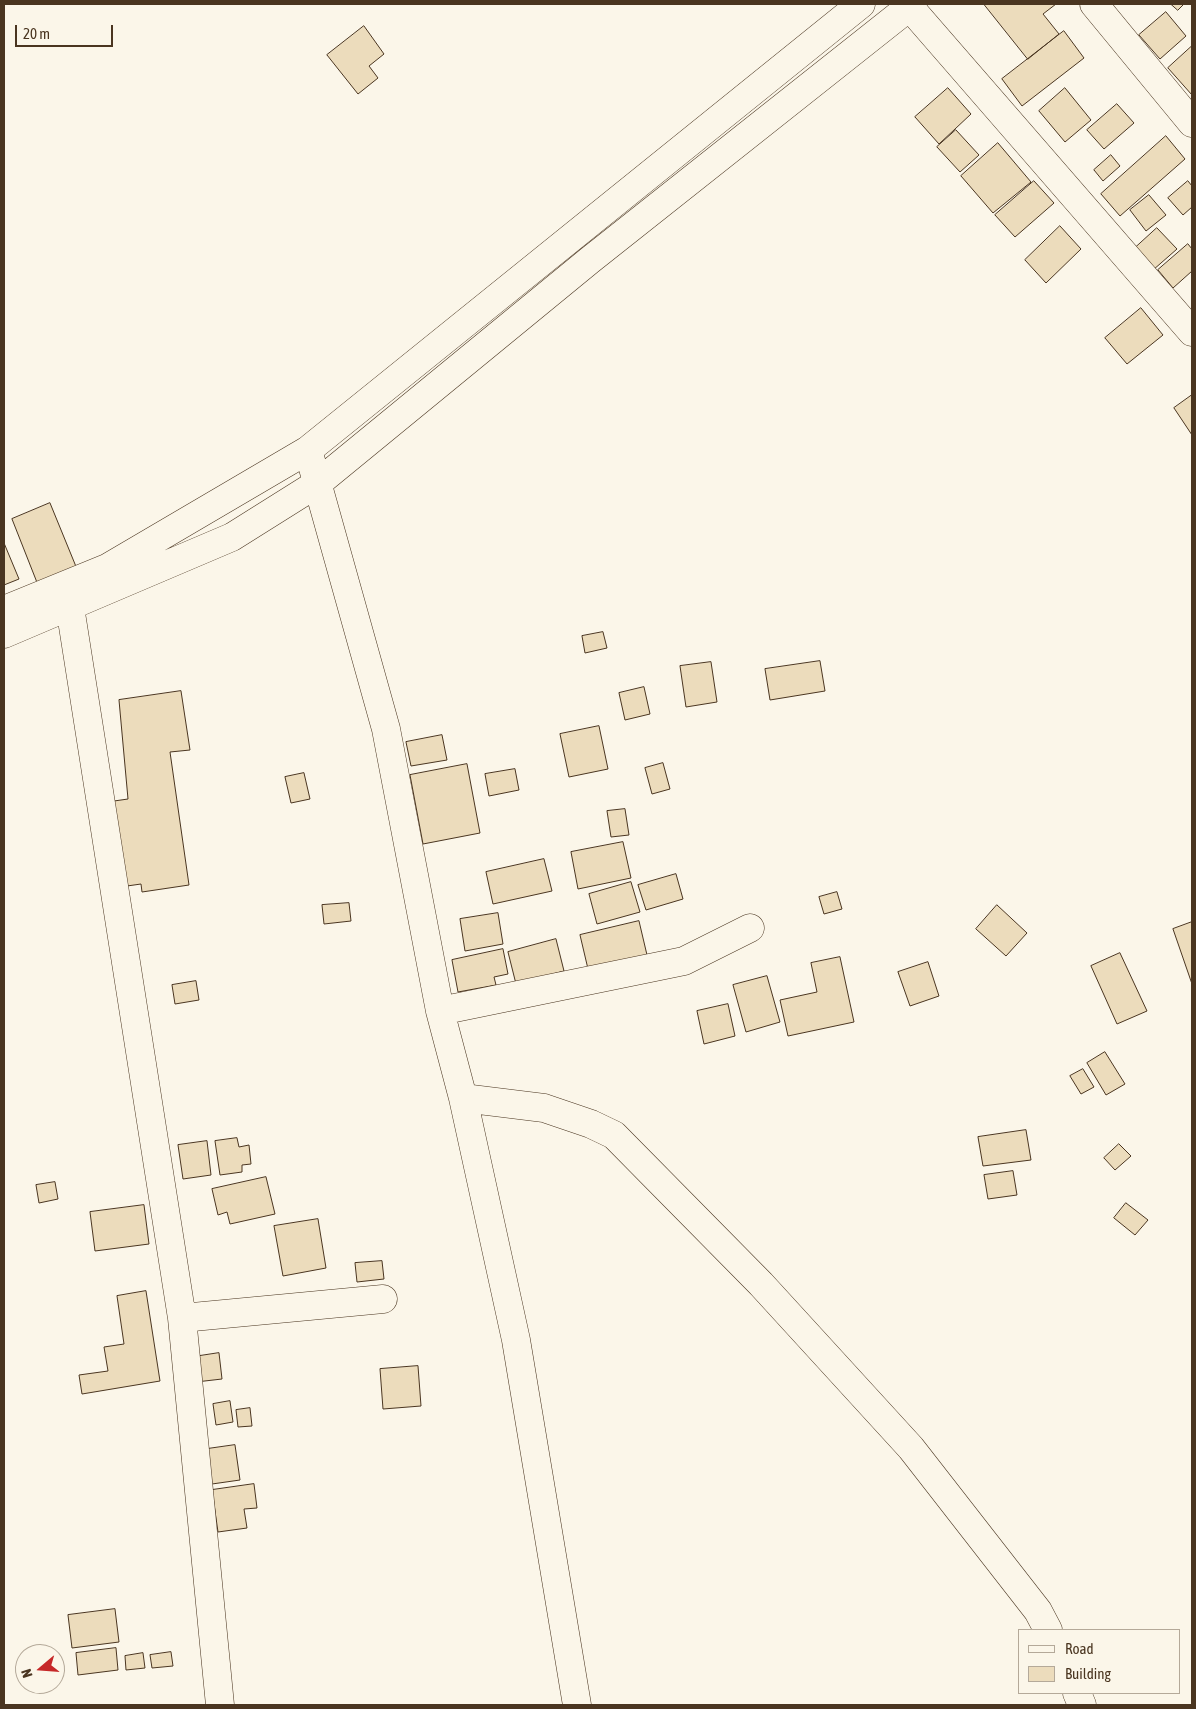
<!DOCTYPE html>
<html>
<head>
<meta charset="utf-8">
<style>
	body { margin:0 }
	#map { position:relative; width:1196px; height:1709px; overflow:hidden; background:#fbf6e9; font-family:"Asap Condensed",sans-serif }
	canvas { display:block }
	.frame { position:absolute; inset:0; border:5px solid #4a3520; pointer-events:none }
	.legend { position:absolute; left:1018px; top:1629px; width:162px; height:65px; box-sizing:border-box; background:#fbf6e9; border:1px solid #b4a999; margin:0; padding:6px 9px; list-style:none; font-size:15px; color:#4a3520 }
	.legend li { display:flex; align-items:center; gap:10px; height:25px }
	.legend b { width:25px; border:1px solid #b4a999 }
	.north { position:absolute; left:15px; top:1644px; width:50px; height:50px; box-sizing:border-box; background:#fbf6e9; border:1px solid #b4a999; border-radius:50%; rotate:252deg; font-size:14px; font-weight:700; line-height:20px; text-align:center; color:#4a3520 }
	.north::after { content:''; display:block; margin:auto; width:18px; height:22px; background:#c62828; clip-path:polygon(50% 0,100% 100%,50% 72%,0 100%) }
	.scale { position:absolute; left:15px; top:25px; width:98px; height:22px; box-sizing:border-box; border:2px solid #4a3520; border-top:0; padding-left:6px; font-size:15px; line-height:18px; white-space:nowrap; color:#4a3520; -webkit-text-stroke:4px #fbf6e9; paint-order:stroke }
</style>
</head>
<body>
<div id="map">
<canvas width="1196" height="1709"></canvas>
<div class="frame"></div>
<ul class="legend">
<li><b style="height:6px;background:#fbf6e9"></b>Road</li>
<li><b style="height:14px;background:#ecdcbc"></b>Building</li>
</ul>
<div class="north">N</div>
<div class="scale">20 m</div>
</div>
<script>
const ctx = document.querySelector('canvas').getContext('2d');
ctx.lineJoin = 'round';
function fill(path, color) { ctx.fillStyle = color; ctx.fill(path, 'evenodd'); }
function trace(path, color, width, dash) { ctx.strokeStyle = color; ctx.lineWidth = width; ctx.lineCap = dash ? 'butt' : 'round'; ctx.setLineDash(dash || []); ctx.stroke(path); }
const building = new Path2D(`
	M984 4H1056L1043 14 1059 34 1028 59Z
	M1171 4H1184L1178 10Z
	M1166 12 1186 36 1160 59 1139 35Z
	M364 26 384 54 369 66 378 78 358 94 327 55Z
	M1064 31 1084 58 1022 106 1002 79Z
	M1192 46V95L1168 68Z
	M948 88 971 114 939 144 915 117Z
	M1065 88 1091 120 1065 142 1039 111Z
	M1117 104 1134 123 1104 149 1087 130Z
	M956 130 979 155 960 172 937 147Z
	M1166 136 1185 159 1120 216 1101 194Z
	M998 143 1031 182 993 213 961 176Z
	M1111 155 1120 166 1103 181 1094 170Z
	M1034 181 1054 203 1015 237 995 215Z
	M1188 181 1192 186V207L1183 215 1168 198Z
	M1149 195 1166 215 1146 231 1130 210Z
	M1060 226 1081 249 1046 283 1025 260Z
	M1157 228 1177 249 1153 270 1134 249Z
	M1188 244 1192 249V271L1173 288 1158 270Z
	M1141 308 1163 335 1127 364 1105 338Z
	M1192 395V435L1174 408Z
	M50 503 77 569 38 585 12 519Z
	M4 543 19 579 4 585Z
	M603 632 607 648 585 653 582 636Z
	M820 661 825 691 770 700 765 669Z
	M711 662 717 702 686 707 680 666Z
	M644 687 650 714 625 720 619 693Z
	M181 691 190 750 170 752 189 885 142 892 141 884 127 886 114 801 128 799 119 700Z
	M599 726 608 769 569 777 560 734Z
	M442 735 447 760 411 766 406 742Z
	M663 763 670 789 652 794 645 768Z
	M467 764 480 833 423 844 410 775Z
	M515 769 519 790 489 796 485 774Z
	M304 773 310 799 291 803 285 777Z
	M625 809 629 835 611 837 607 811Z
	M623 842 631 878 578 889 571 852Z
	M544 859 552 891 493 904 486 872Z
	M676 874 683 899 646 910 638 885Z
	M631 882 640 912 597 924 589 894Z
	M837 892 842 909 824 914 819 897Z
	M349 903 351 921 324 924 322 905Z
	M997 905 1027 933 1006 956 976 929Z
	M498 913 503 944 465 951 460 919Z
	M639 921 647 955 588 969 580 935Z
	M1192 922V984L1173 929Z
	M556 939 564 971 516 984 508 952Z
	M503 949 508 974 494 977 496 985 458 992 452 960Z
	M1120 953 1147 1011 1117 1024 1091 966Z
	M840 957 854 1022 788 1036 780 1000 817 992 811 963Z
	M928 962 939 996 910 1006 898 972Z
	M767 976 780 1022 746 1032 733 985Z
	M196 981 199 1000 175 1004 172 985Z
	M728 1004 735 1036 704 1044 697 1011Z
	M1105 1052 1125 1084 1106 1095 1087 1063Z
	M1083 1069 1094 1087 1081 1094 1070 1076Z
	M1026 1130 1031 1160 983 1166 978 1137Z
	M237 1138 239 1147 249 1145 251 1164 242 1165V1172L220 1175 215 1141Z
	M207 1141 211 1175 183 1179 178 1145Z
	M1119 1144 1131 1156 1115 1170 1104 1158Z
	M1013 1171 1017 1195 988 1199 984 1175Z
	M266 1177 275 1214 230 1224 227 1212 218 1215 212 1189Z
	M55 1182 58 1199 39 1203 36 1185Z
	M1126 1203 1148 1220 1135 1235 1114 1218Z
	M144 1205 149 1244 95 1251 90 1212Z
	M318 1219 326 1268 283 1276 274 1226Z
	M382 1261 384 1279 357 1282 355 1263Z
	M146 1291 160 1381 82 1394 79 1375 108 1371 104 1347 124 1344 117 1296Z
	M219 1353 222 1379 196 1382 193 1357Z
	M418 1366 421 1406 383 1409 380 1369Z
	M230 1401 233 1422 216 1425 213 1404Z
	M250 1408 252 1426 238 1427 236 1410Z
	M235 1445 240 1480 212 1484 207 1449Z
	M254 1484 257 1508 244 1509 247 1528 218 1532 212 1490Z
	M115 1609 119 1642 72 1648 68 1615Z
	M116 1648 118 1670 78 1675 76 1653Z
	M171 1652 173 1666 152 1668 150 1655Z
	M143 1653 145 1668 126 1670 125 1656Z`);
fill(building, '#ecdcbc');
trace(building, '#4a3520', 1);
const minor = new Path2D(`
	M907 4 1192 332
	M1094 4 1192 123
	M308 450 386 729 440 1011 463 1098 516 1340 577 1705
	M70 607 182 1318 220 1705
	M4 610 107 568 308 450 861 4
	M4 634 232 537 318 483 590 260 913 4
	M440 1011 684 961 750 928
	M463 1098 544 1108 591 1124 614 1135 761 1284 911 1448 1038 1611 1048 1630
	M182 1318 383 1299
	M1077 1693 1082 1705`);
trace(minor, '#4a3520', 29);
trace(minor, '#fbf6e9', 28);
</script>
</body>
</html>
